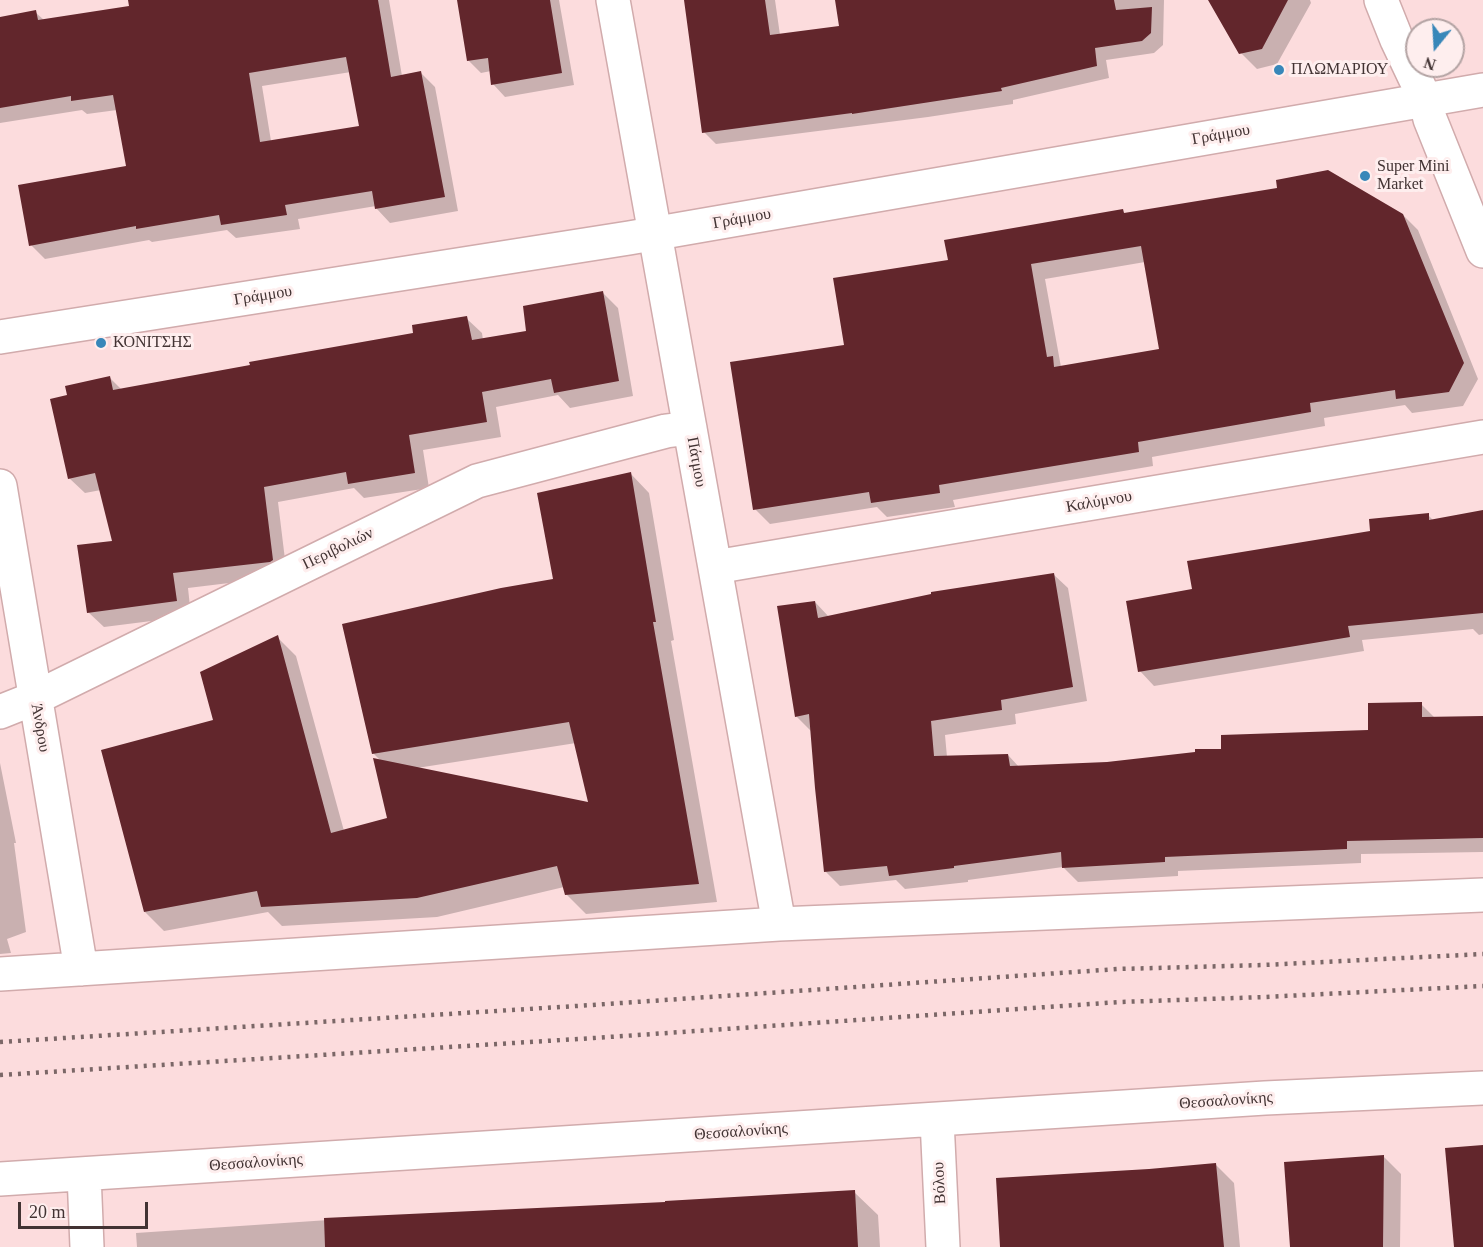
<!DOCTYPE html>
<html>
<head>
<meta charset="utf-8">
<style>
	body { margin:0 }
	#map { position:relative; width:1483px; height:1247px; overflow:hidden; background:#fcdcdd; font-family:"Times New Roman",serif }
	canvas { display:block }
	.north { position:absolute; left:1405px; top:18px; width:60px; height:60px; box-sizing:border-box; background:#feeeee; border:2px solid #b3a3a3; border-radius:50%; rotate:198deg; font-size:16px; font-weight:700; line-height:24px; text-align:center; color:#423333 }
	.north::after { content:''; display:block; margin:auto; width:21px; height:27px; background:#3887b9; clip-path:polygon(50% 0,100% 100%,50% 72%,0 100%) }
	.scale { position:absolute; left:18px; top:1202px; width:130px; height:27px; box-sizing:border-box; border:3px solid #423333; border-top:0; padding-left:8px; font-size:18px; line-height:21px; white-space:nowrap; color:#423333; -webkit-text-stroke:4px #feeeee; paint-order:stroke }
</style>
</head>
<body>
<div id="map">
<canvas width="1483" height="1247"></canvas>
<div class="north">N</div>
<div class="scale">20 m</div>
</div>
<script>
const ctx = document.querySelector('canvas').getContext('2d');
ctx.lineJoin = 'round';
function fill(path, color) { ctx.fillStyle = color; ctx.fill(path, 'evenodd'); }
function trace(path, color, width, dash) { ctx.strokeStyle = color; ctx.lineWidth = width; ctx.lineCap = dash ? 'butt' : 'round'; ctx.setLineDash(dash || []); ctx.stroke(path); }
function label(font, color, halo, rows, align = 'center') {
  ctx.font = font + ' "Times New Roman",serif'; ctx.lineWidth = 6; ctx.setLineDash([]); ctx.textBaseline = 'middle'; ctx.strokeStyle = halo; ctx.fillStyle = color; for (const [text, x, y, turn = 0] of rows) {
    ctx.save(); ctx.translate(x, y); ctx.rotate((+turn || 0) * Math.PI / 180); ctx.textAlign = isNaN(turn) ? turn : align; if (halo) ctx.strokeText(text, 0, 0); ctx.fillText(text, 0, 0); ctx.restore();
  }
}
fill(new Path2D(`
	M129 0H389L402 76 421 73 435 87 458 211 390 223 377 209 376 206 298 219 300 229 236 238 227 230 152 242 149 240 45 259 31 245 127 167 117 110 87 114 82 110 0 123V18L35 12 44 20 131 7ZM351 72 361 127 271 141 262 86Z
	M459 0H559L574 85 505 97 493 84 491 71 481 73 468 60Z
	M685 0H775L780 35 841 27 837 0H1164L1163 45 1154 53 1106 60 1109 78 1013 100V104L928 117 716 144 704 132Z
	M1209 0H1310L1311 3 1277 64 1257 69 1241 53Z
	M1122 211 1126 214 1403 215 1418 230 1478 379 1463 406 1412 413 1405 405 1324 418 1325 426 1152 457 1153 466 953 500 955 507 887 517 877 507 770 524 755 509 846 346 950 261ZM1145 262 1161 350 1061 367 1045 279Z
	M603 293 618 308 633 396 570 408 558 395 496 407 501 437 423 450 429 488 364 498 354 488 278 502 287 576 188 588 191 616 104 627 88 612 114 542 101 490 85 493 69 478V396L110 378 122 390 415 334 466 318 482 333 483 340 528 333Z
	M630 473 649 493 674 640 671 641 717 902 586 914 567 895 564 887 437 917 282 926 268 912 164 931 145 912 215 722 277 637 296 656 344 831 389 819 382 762 373 753 555 580ZM576 743 590 804 417 768Z
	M1483 511V634L1479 635 1473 629 1362 640 1364 651 1154 686 1140 671 1194 590 1372 532 1428 515 1433 520Z
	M1053 574 1068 588 1087 701 1015 714 1016 724 945 735 947 757 1008 755 1019 767 1108 763 1370 732 1421 704 1436 719 1483 718V852L1361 854V863L1178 871V876L1078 882 1063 867 968 880V882L905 889 896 880 840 886 826 872 811 731 796 716 815 602 829 617Z
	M0 763 16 843H14L26 932 7 939 11 953 0 954Z
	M1384 1157 1401 1174 1400 1247H1292Z
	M1215 1164 1234 1183 1240 1247H1002L1149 1171Z
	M854 1192 878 1215 880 1247H669Z
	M373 1217 629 1247H137L136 1233Z`), '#0003');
fill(new Path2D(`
	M128 0H378L391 77 421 71 445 197 375 209 372 191 285 205 287 215 221 225 219 215 136 229V226L29 246 18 185 126 166 113 95 71 101V96L0 108V17L36 10 38 20 129 6ZM346 57 359 126 260 142 249 73Z
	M457 0H550L562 73 491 85 488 58 467 61Z
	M684 0H765L770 35 839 26 835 0H1114L1116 10 1152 7 1151 33 1142 41 1095 48 1097 66 1001 88 1002 91 852 114V113L702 133Z
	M1208 0H1288L1262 49 1239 54Z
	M1328 170 1403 214 1464 363 1449 392 1396 399 1395 390 1310 403 1311 412 1138 442 1139 452 939 485 940 493 871 503 869 492 753 510 730 362 844 345 833 278 948 260 944 240 1123 209 1124 213 1277 188 1276 180ZM1141 246 1159 349 1054 367 1053 356 1047 357 1031 264Z
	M603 291 619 381 554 393 551 379 482 392 487 422 409 435 415 473 348 484 346 472 264 487 273 560 270 562 173 573 177 601 87 613 77 545 112 541 95 473 68 479 50 399 67 395 65 386 110 376 113 390 250 365 249 362 413 333 412 325 467 316 472 340 526 331 523 306Z
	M631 472 656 622H653L699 884 565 895 557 866 417 898 261 907 257 891 144 912 101 750 213 720 200 672 278 635 331 833 387 818 373 758 588 802 569 722 372 754 342 624 501 588 553 579 537 493Z
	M1483 510V613L1348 626 1350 637 1138 672 1126 601 1192 589 1187 561 1370 531 1369 519 1429 513V520Z
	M1054 573 1073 687 1001 700 1002 710 931 721 934 756 1008 754 1010 766 1107 762 1195 752V749H1221V735L1368 730V703L1422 702V717L1483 716V838L1347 841V849L1165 857V862L1062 868 1061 852 954 866V868L889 876 887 866 824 872 815 788 809 714 795 717 777 606 815 601 818 618 931 594V592Z
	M1483 1145V1247H1454L1445 1148Z
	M1384 1155 1383 1247H1290L1284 1162Z
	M1216 1163 1224 1247H1000L996 1178 1149 1169Z
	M855 1190 858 1247H325L324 1218 665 1202V1201Z`), '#62262c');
const street = new Path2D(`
	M613 0 779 924
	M1381 0 1397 40 1425 99 1430 119 1483 251
	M0 486 81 969
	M715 567 1483 437
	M0 712 35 698 477 481 666 431 690 428
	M0 974 779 924 1483 895
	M937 1120 943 1247
	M84 1174 87 1247
	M0 1179 1265 1098 1483 1088`);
const secondary = new Path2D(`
	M0 337 629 238 1483 90`);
trace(street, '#d1abac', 36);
trace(secondary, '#d1abac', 36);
trace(street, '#fff', 33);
trace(secondary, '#fff', 33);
trace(new Path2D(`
	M0 1042 592 1005 1118 969 1264 965 1483 954
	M0 1075 594 1038 1120 1002 1265 997 1483 986`), '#7b6767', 4.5, [3, 6]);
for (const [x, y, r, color] of [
	[1279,70,6,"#3887b9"],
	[1365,176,6,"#3887b9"],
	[101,343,6,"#3887b9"]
]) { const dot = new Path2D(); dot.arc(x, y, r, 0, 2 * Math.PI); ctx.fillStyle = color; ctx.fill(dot); trace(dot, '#feeeee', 2); }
label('16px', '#423333', '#feeeee', [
	["ΠΛΩΜΑΡΙΟΥ",1291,70],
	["Super Mini",1377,167],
	["Market",1377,185],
	["ΚΟΝΙΤΣΗΣ",113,343]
], 'left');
label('16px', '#423333', '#feeeee', [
	["Γράμμου",1221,135,-10],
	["Γράμμου",742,219,-10],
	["Γράμμου",263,296,-9],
	["Πάτμου",696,462,80],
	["Καλύμνου",1099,502,-10],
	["Περιβολιών",338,549,-26],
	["Άνδρου",40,728,80],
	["Θεσσαλονίκης",1226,1101,-4],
	["Θεσσαλονίκης",741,1132,-4],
	["Θεσσαλονίκης",256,1163,-4],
	["Βόλου",940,1183,-93]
]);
</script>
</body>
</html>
